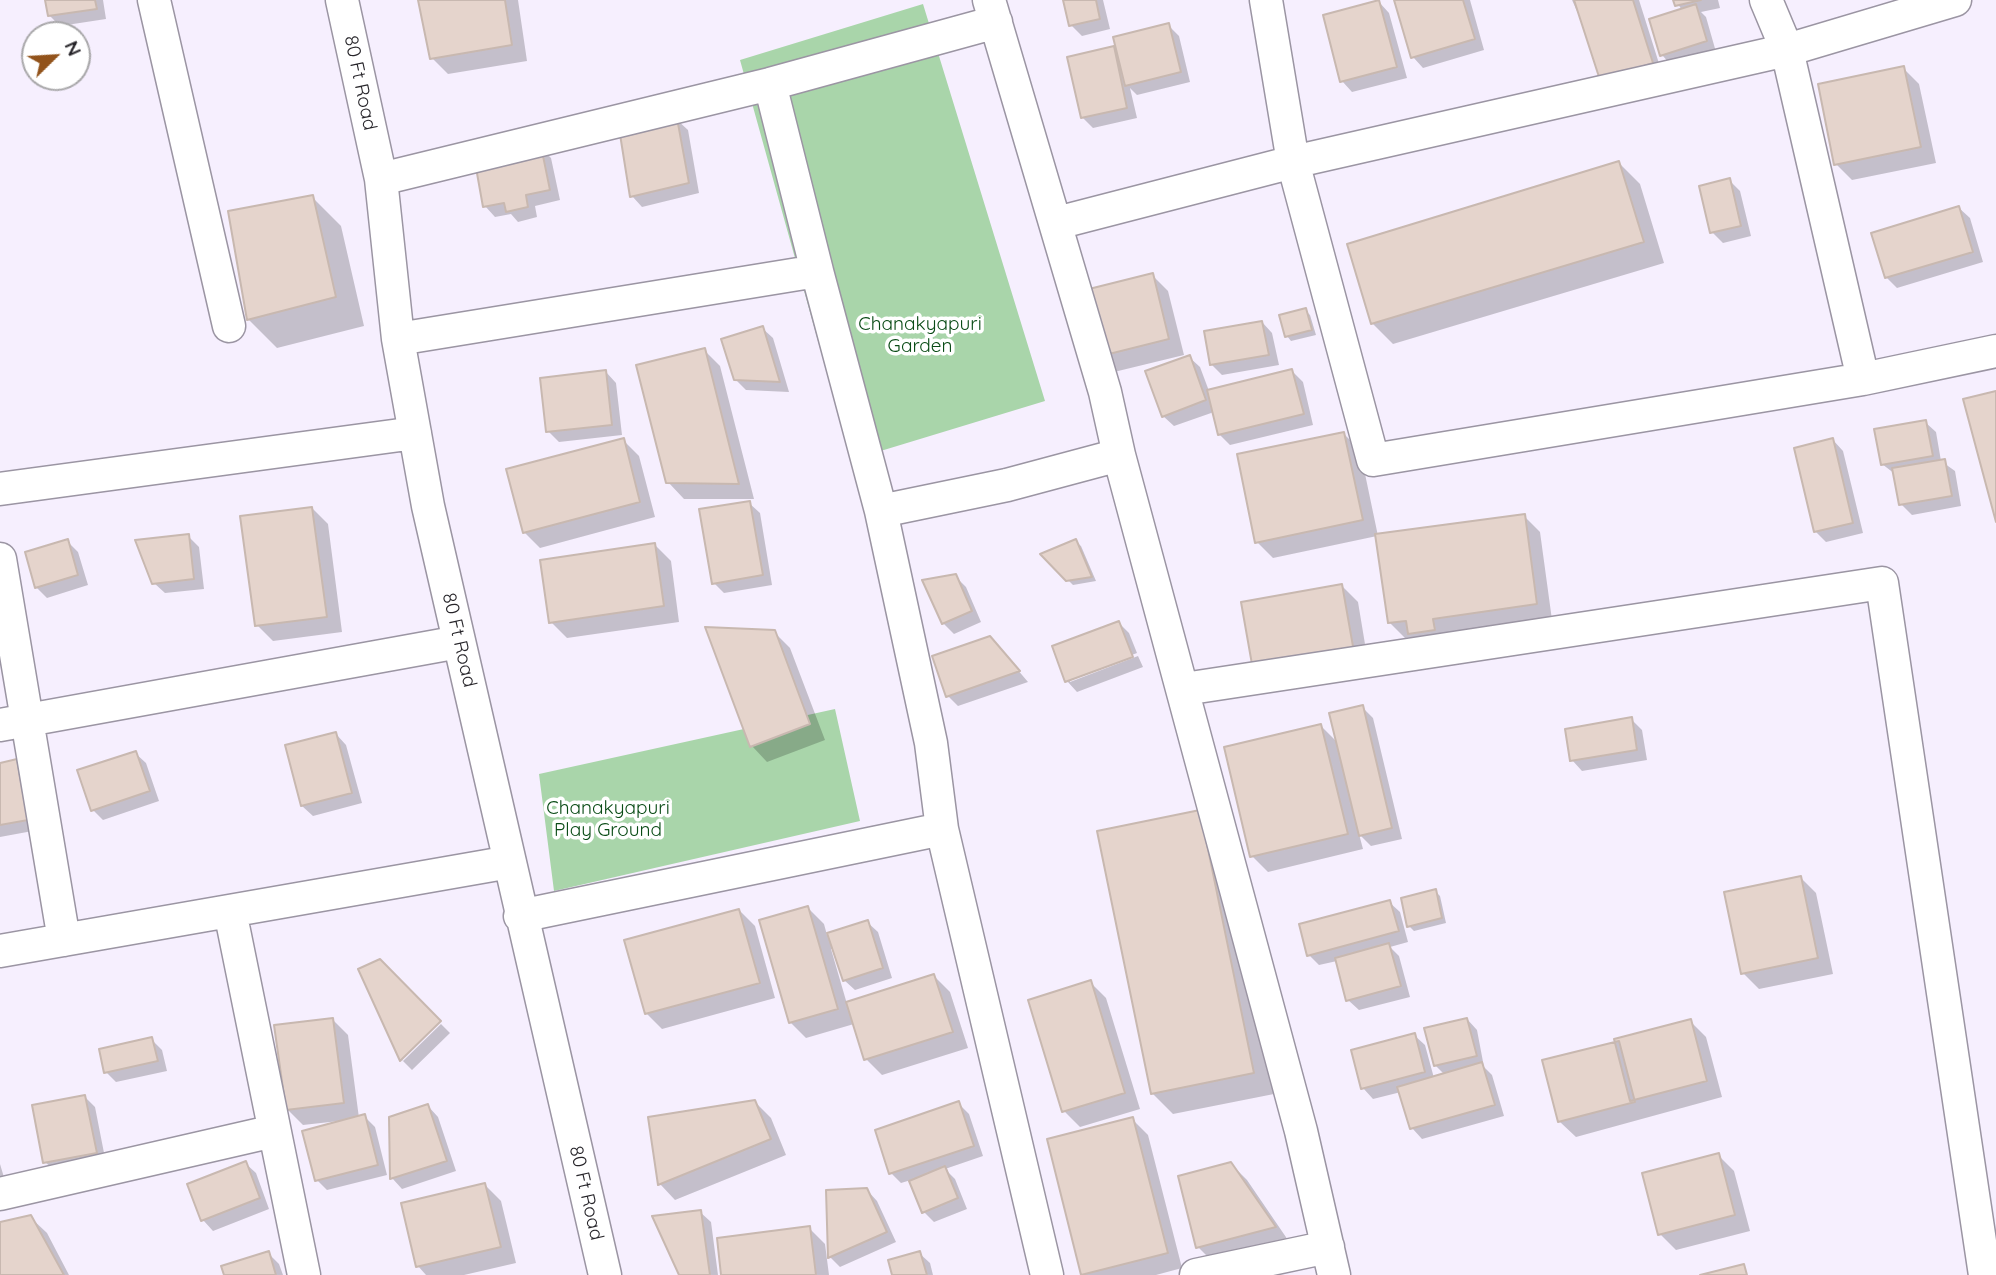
<!DOCTYPE html>
<html>
<head>
<meta charset="utf-8">
<style>
	body { margin:0 }
	#map { position:relative; width:1996px; height:1275px; overflow:hidden; background:#f6effe; font-family:Quicksand,sans-serif }
	canvas { display:block }
	.north { position:absolute; left:21px; top:21px; width:70px; height:70px; box-sizing:border-box; background:#fff; border:2px solid #a9a8aa; border-radius:50%; rotate:66deg; font-size:19px; font-weight:700; line-height:28px; text-align:center; color:#27252a }
	.north::after { content:''; display:block; margin:auto; width:24px; height:32px; background:#92531b; clip-path:polygon(50% 0,100% 100%,50% 72%,0 100%) }
</style>
</head>
<body>
<div id="map">
<canvas width="1996" height="1275"></canvas>
<div class="north">N</div>
</div>
<script>
const ctx = document.querySelector('canvas').getContext('2d');
ctx.lineJoin = 'round';
function fill(path, color) { ctx.fillStyle = color; ctx.fill(path, 'evenodd'); }
function trace(path, color, width, dash) { ctx.strokeStyle = color; ctx.lineWidth = width; ctx.lineCap = dash ? 'butt' : 'round'; ctx.setLineDash(dash || []); ctx.stroke(path); }
function label(font, color, halo, rows, align = 'center') {
  ctx.font = font + ' Quicksand,sans-serif'; ctx.lineWidth = 7; ctx.setLineDash([]); ctx.textBaseline = 'middle'; ctx.strokeStyle = halo; ctx.fillStyle = color; for (const [text, x, y, turn = 0] of rows) {
    ctx.save(); ctx.translate(x, y); ctx.rotate((+turn || 0) * Math.PI / 180); ctx.textAlign = isNaN(turn) ? turn : align; if (halo) ctx.strokeText(text, 0, 0); ctx.fillText(text, 0, 0); ctx.restore();
  }
}
fill(new Path2D(`
	M923 4 1045 401 851 460 740 60Z
	M835 709 860 821 554 891 539 774Z`), '#a9d5aa');
fill(new Path2D(`
	M47 0H103L106 19 60 26 49 15Z
	M419 0H518L527 61 448 74 432 58Z
	M1065 0H1103L1110 29 1082 36 1071 25Z
	M1396 0H1470L1484 50 1423 68 1413 57Z
	M1572 0H1639L1662 73 1612 90Z
	M1675 0H1718L1720 8 1701 12 1706 17 1716 52 1672 66 1662 55 1651 20 1682 10Z
	M1379 2 1389 13 1407 78 1352 92 1342 81Z
	M1168 25 1179 36 1190 82 1137 95 1130 88 1137 118 1093 128 1082 117 1113 48 1119 54Z
	M1903 68 1919 84 1936 163 1852 180 1836 164Z
	M677 120 688 130 699 193 642 207 632 196Z
	M541 148 551 158 560 200 535 206 537 217 518 222 511 214 495 217 485 206Z
	M1619 163 1640 184 1664 263 1393 344 1372 323Z
	M1729 180 1740 191 1751 236 1723 243 1712 232Z
	M312 197 341 226 364 326 277 348 248 319Z
	M1959 208 1970 218 1983 262 1897 288 1886 277Z
	M1152 275 1168 291 1184 355 1114 372 1098 356Z
	M1305 310 1310 315 1316 335 1291 341 1287 336Z
	M1262 322 1272 333 1279 365 1222 375 1212 365Z
	M762 328 773 338 789 392 746 390 735 379Z
	M704 350 720 366 754 499H684L668 482Z
	M1189 357 1200 367 1209 391 1292 371 1303 382 1313 425 1230 445 1219 434 1214 412 1174 426 1163 416Z
	M606 372 616 383 622 435 559 442 548 431Z
	M1925 422 1936 432 1941 461 1955 471 1961 506 1912 515 1901 504 1895 474 1882 464Z
	M1344 434 1360 450 1378 536 1524 516 1540 532 1552 620 1425 649 1414 637 1405 638 1389 622 1377 536 1273 558 1257 542Z
	M623 440 639 456 655 517 540 548 524 532Z
	M1833 440 1843 451 1863 533 1826 542 1815 531Z
	M749 503 760 513 772 585 724 593 714 583Z
	M312 508 328 524 342 632 273 641 257 625Z
	M188 536 199 547 204 589 165 593 154 583Z
	M67 541 78 552 88 585 47 598 36 587Z
	M1076 542 1081 546 1096 581 1073 585 1043 555Z
	M655 545 671 561 679 622 567 638 551 622Z
	M955 576 966 587 981 622 954 634 943 623Z
	M1342 586 1358 602 1369 668 1255 669Z
	M1119 623 1129 633 1137 653 1070 679V682L1138 656 1143 667 1077 692 1067 681Z
	M774 632 790 648 825 740 767 762 752 746Z
	M1000 649 1028 682 958 706 948 696Z
	M1362 707 1373 718 1402 839 1371 846 1359 834 1363 849 1268 872 1252 856 1321 726 1338 743Z
	M1631 719 1642 730 1647 760 1582 771 1572 760Z
	M336 734 346 745 362 803 313 816 302 806Z
	M135 753 146 763 159 801 103 820 93 810Z
	M17 761 27 772 38 830 0 837V764Z
	M1099 832 1221 833 1274 1094 1173 1114 1152 1093Z
	M1800 877 1816 893 1833 974 1759 989 1743 973Z
	M1435 891 1440 896 1446 923 1414 931 1409 926Z
	M1389 902 1400 912 1408 942 1390 947 1399 956 1410 997 1359 1010 1348 1000 1337 961 1319 965 1309 955Z
	M808 908 824 924 827 935 867 922 878 932 892 978 855 990 844 980 834 948 831 949 847 1004 934 976 950 992 968 1048 882 1075 866 1059 854 1024 806 1038 790 1022Z
	M739 910 755 926 775 998 662 1029 646 1013Z
	M360 970 403 1061 441 1024 450 1033 412 1070 402 1060Z
	M1090 982 1106 998 1140 1109 1080 1127 1064 1111Z
	M332 1019 348 1035 359 1118 364 1116 375 1127 387 1175 327 1190 317 1180 339 1121 303 1125 287 1109Z
	M1467 1019 1477 1030 1484 1067 1492 1075 1504 1116 1422 1139 1412 1128 1401 1092 1373 1099 1363 1088 1414 1035 1425 1045 1434 1078 1445 1075 1435 1065Z
	M1690 1021 1706 1037 1722 1097 1576 1137 1560 1122 1544 1061Z
	M151 1039 162 1050 167 1071 116 1082 106 1072Z
	M85 1097 95 1107 106 1163 56 1172 45 1162Z
	M755 1102 771 1118 786 1155 675 1200 660 1184Z
	M958 1103 969 1114 983 1156 945 1169 955 1179 967 1209 934 1222 924 1212 911 1180 901 1183 891 1173Z
	M428 1106 438 1117 456 1171 402 1189 392 1178Z
	M1132 1119 1148 1135 1182 1268 1156 1275H1084Z
	M1718 1155 1734 1171 1750 1231 1676 1250 1660 1234Z
	M245 1163 256 1173 269 1209 213 1231 203 1220Z
	M0 1164 6 1184H0Z
	M1231 1164 1247 1180 1290 1243 1214 1263 1198 1247Z
	M485 1185 501 1201 516 1263 464 1275H426L418 1266Z
	M867 1190 877 1201 896 1242 840 1267 830 1257Z
	M700 1212 711 1222 718 1275H680Z
	M30 1217 47 1233 69 1275H0V1224Z
	M809 1228 825 1244 829 1275H723Z
	M268 1253 279 1264 283 1275H226Z
	M919 1253 930 1263 933 1275H894Z`), '#0003');
const building = new Path2D(`
	M45 0H95L97 9 48 16Z
	M418 0H505L512 45 430 59Z
	M1063 0H1096L1100 19 1069 26Z
	M1379 0 1397 67 1340 82 1323 15Z
	M1394 0H1463L1475 39 1411 58Z
	M1574 0H1633L1653 63 1600 80Z
	M1673 0H1701L1675 6Z
	M1696 4 1707 41 1660 56 1649 19Z
	M1169 23 1181 72 1125 86 1113 37Z
	M1114 46 1127 108 1081 118 1067 57Z
	M1904 66 1921 147 1834 165 1818 84Z
	M677 118 689 183 630 197 619 128Z
	M541 146 550 190 526 195 528 207 506 212 504 203 483 207 475 162Z
	M1619 161 1644 242 1371 324 1347 244Z
	M1730 178 1741 226 1710 233 1699 186Z
	M313 195 336 297 247 320 228 211Z
	M1959 206 1973 252 1885 278 1871 233Z
	M1153 273 1169 339 1097 357 1081 291Z
	M1306 308 1312 330 1285 337 1279 315Z
	M1262 321 1269 355 1210 365 1204 331Z
	M763 326 780 382 734 380 721 339Z
	M705 348 739 484 666 483 636 365Z
	M1190 355 1206 400 1162 417 1145 371Z
	M1292 369 1304 414 1218 435 1207 390Z
	M606 370 612 425 546 432 540 378Z
	M1996 391V522L1963 399Z
	M1926 420 1933 456 1881 465 1874 429Z
	M1344 432 1363 520 1255 543 1237 454Z
	M624 438 640 502 523 533 506 469Z
	M1833 438 1853 523 1814 532 1794 448Z
	M1945 459 1952 496 1899 505 1892 468Z
	M750 501 763 575 712 584 699 509Z
	M312 507 327 617 255 626 240 516Z
	M1525 514 1537 604 1433 619 1435 630 1408 634 1406 621 1388 623 1375 534Z
	M189 534 194 579 152 584 135 540Z
	M68 539 78 575 35 588 25 552Z
	M1076 539 1092 577 1066 581 1040 554Z
	M655 543 664 606 549 623 540 560Z
	M956 574 972 611 942 624 922 580Z
	M1342 584 1354 652 1253 670 1241 602Z
	M1119 621 1133 657 1065 682 1052 646Z
	M705 627 775 630 810 724 750 747Z
	M990 636 1020 671 946 697 932 656Z
	M1363 705 1392 828 1359 836 1329 713Z
	M1632 717 1637 750 1570 761 1565 729Z
	M1321 724 1348 834 1250 857 1224 747Z
	M336 732 352 793 301 806 285 745Z
	M136 751 150 791 91 811 77 770Z
	M17 759 28 820 0 825V763Z
	M1200 810 1254 1073 1151 1094 1097 831Z
	M1801 876 1818 958 1741 974 1724 892Z
	M1436 889 1442 918 1407 927 1401 898Z
	M1390 900 1399 931 1307 956 1299 924Z
	M808 906 838 1009 789 1023 759 920Z
	M739 909 760 983 645 1014 624 940Z
	M868 920 883 968 843 981 827 933Z
	M1389 943 1401 986 1346 1001 1335 958Z
	M380 959 441 1021 400 1061 358 969Z
	M934 974 953 1032 864 1060 846 1002Z
	M1091 980 1125 1093 1062 1112 1028 1000Z
	M333 1018 344 1103 286 1110 274 1025Z
	M1467 1018 1477 1056 1434 1066 1424 1028Z
	M1691 1019 1707 1081 1630 1101 1614 1039Z
	M1415 1033 1425 1072 1361 1089 1351 1050Z
	M152 1037 158 1061 104 1073 99 1049Z
	M1619 1041 1635 1102 1558 1122 1542 1060Z
	M1482 1062 1495 1105 1410 1129 1397 1087Z
	M85 1095 97 1153 43 1163 32 1105Z
	M755 1100 771 1139 658 1185 648 1117Z
	M959 1101 974 1146 889 1174 875 1130Z
	M428 1104 447 1161 390 1179 389 1117Z
	M365 1114 378 1165 315 1181 302 1131Z
	M1133 1117 1168 1253 1081 1275 1047 1139Z
	M1719 1153 1735 1215 1658 1235 1642 1173Z
	M246 1161 260 1198 201 1221 187 1184Z
	M1231 1162 1276 1227 1196 1248 1178 1176Z
	M945 1166 958 1198 922 1213 909 1181Z
	M485 1183 501 1247 416 1267 401 1203Z
	M867 1188 887 1232 828 1258 826 1190Z
	M701 1210 710 1275H679L652 1216Z
	M31 1215 64 1275H0V1222Z
	M810 1226 816 1275H721L717 1238Z
	M269 1251 276 1275H224L221 1266Z
	M920 1251 927 1275H892L888 1260Z
	M1744 1264 1747 1275H1700Z`);
fill(building, '#e5d4cc');
trace(building, '#c8b8b0', 2);
const minor = new Path2D(`
	M154 0 229 326
	M342 0 381 179 398 339 428 506 605 1275
	M989 0 1105 392 1119 455 1301 1131 1334 1275
	M1266 0 1293 162 1373 460 1863 379 1996 351
	M1766 0 1787 50 1863 379
	M770 84 817 271
	M381 179 770 84 996 22
	M1057 223 1293 162 1787 50 1955 0
	M398 339 817 271 881 511 931 743 942 829 1047 1275
	M0 489 415 433
	M881 511 1007 485 1119 455
	M0 559 64 940
	M1184 689 1882 583 1985 1275
	M0 725 459 642
	M230 911 304 1275
	M520 916 942 829
	M0 951 510 862
	M0 1194 274 1131
	M1196 1275 1328 1247`);
trace(minor, '#9b95a3', 35);
trace(minor, '#fff', 32);
label('19px', '#27252a', '#fff', [
	["80 Ft Road",360,83,78],
	["80 Ft Road",459,640,77],
	["80 Ft Road",586,1193,77]
]);
label('19px', '#094b15', '#fff', [
	["Chanakyapuri",920,324],
	["Garden",920,346],
	["Chanakyapuri",608,808],
	["Play Ground",608,830]
]);
</script>
</body>
</html>
